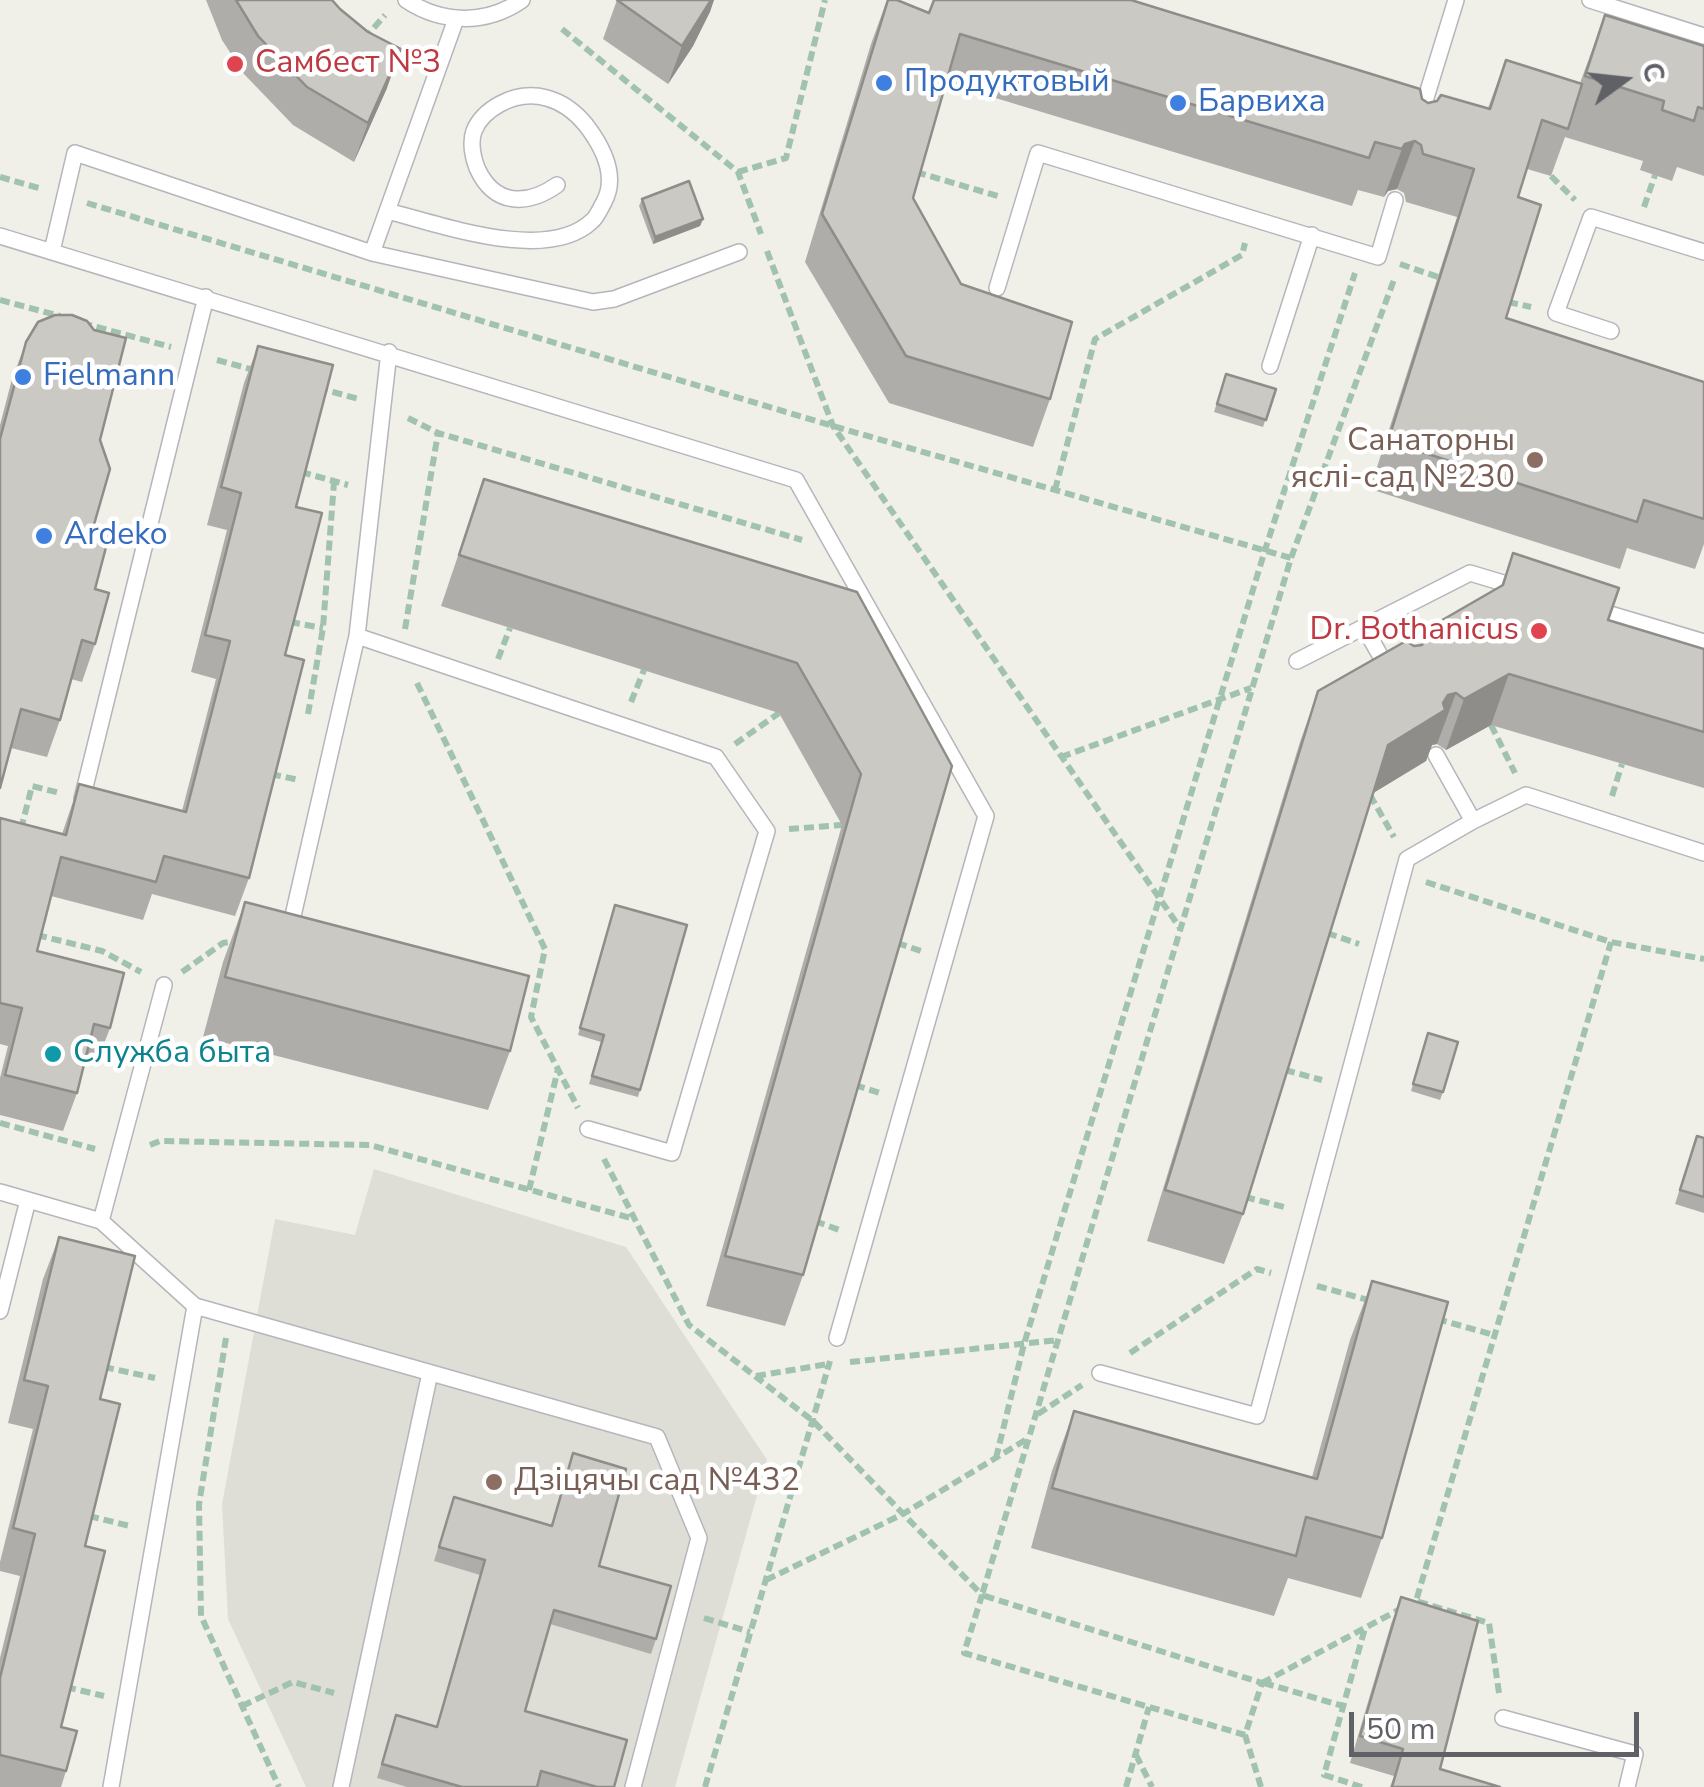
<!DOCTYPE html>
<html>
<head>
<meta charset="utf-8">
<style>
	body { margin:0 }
	#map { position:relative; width:1704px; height:1787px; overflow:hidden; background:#f0efe8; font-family:"Nunito Sans",sans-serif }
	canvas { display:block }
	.north { position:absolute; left:1574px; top:30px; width:100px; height:100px; -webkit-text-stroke:8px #fff; paint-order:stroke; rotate:75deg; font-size:28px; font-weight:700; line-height:40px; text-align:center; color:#5f6166 }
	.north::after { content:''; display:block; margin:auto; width:35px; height:45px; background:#5f6166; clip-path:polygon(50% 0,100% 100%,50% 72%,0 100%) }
	.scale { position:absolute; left:1349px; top:1712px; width:290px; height:45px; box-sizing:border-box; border:5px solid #5f6166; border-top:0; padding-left:12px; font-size:30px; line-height:35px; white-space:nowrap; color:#5f6166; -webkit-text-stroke:8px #fff; paint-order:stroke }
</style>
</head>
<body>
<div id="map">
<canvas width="1704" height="1787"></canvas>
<div class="north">С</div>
<div class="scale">50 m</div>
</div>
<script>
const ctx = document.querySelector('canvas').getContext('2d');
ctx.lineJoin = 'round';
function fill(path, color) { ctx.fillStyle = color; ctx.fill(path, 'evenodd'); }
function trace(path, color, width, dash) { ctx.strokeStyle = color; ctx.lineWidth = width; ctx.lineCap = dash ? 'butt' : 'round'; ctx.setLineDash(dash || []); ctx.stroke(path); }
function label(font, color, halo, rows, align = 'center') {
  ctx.font = font + ' "Nunito Sans",sans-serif'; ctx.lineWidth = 9; ctx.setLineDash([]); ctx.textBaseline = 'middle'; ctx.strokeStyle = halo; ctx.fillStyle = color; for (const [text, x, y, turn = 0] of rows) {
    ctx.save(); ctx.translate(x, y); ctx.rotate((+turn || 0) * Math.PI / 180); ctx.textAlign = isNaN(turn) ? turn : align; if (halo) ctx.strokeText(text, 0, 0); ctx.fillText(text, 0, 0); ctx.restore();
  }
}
fill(new Path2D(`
	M374 1169 626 1247 767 1460 675 1787H306L228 1619 222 1504 275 1219 355 1235Z`), '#dfded6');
const service = new Path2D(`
	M406 0C442 24 486 25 522 0
	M1590 0 1704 36
	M1420 117 1456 0
	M387 211C440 224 547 264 592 221 597 217 601 207 604 202 618 176 602 146 586 125 564 98 532 87 500 104 489 110 479 118 474 131 470 142 473 157 477 168 494 206 527 206 557 185
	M0 236 796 480 986 816 837 1338
	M52 251 75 153 372 253 593 302 614 299 739 252
	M372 253 456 19
	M997 288 1038 153 1378 257 1395 200
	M1611 331 1556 313 1591 217 1704 252
	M389 352 357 636 716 757 767 831 672 1153 588 1129
	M1270 366 1312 235
	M1593 609 1704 642
	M1364 627 1389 671
	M1297 661 1470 573 1523 589
	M1436 755 1473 821
	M82 799 206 297
	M294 930 290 929 357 636
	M0 1192 101 1221 195 1306 657 1437 699 1538 633 1787
	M101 1221 164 985
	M0 1311 28 1200
	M1100 1373 1257 1416 1407 859 1473 821 1526 795 1704 853
	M1503 1718 1635 1754 1627 1787
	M111 1787 195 1306
	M341 1787 430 1373`);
trace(service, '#b5b6bb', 18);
trace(new Path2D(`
	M562 29 738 172 761 234
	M364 39 385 15
	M738 172 786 158 825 0
	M916 172 1001 197
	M1551 176 1575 200
	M0 177 42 189
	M87 203 833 426 1291 558
	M1644 207 1655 175
	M767 251 833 426 1180 928
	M1400 264 1438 277
	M0 300 60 316
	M1508 302 1531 307
	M82 323 171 347
	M217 360 258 371
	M318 388 359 399
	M408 418 438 433
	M301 472 348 485
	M1055 490 1095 339 1242 255 1245 243
	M290 622 323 628
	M405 629 438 433 802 540
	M498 659 510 628
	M417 683 545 949 531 1017 578 1108
	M631 702 644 670
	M308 714 323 628 334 482
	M1491 725 1515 773
	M735 744 779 713
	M1061 757 1251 688
	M271 774 299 780
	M1370 795 1394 837
	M1612 796 1622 764
	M21 829 32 786 60 793
	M789 829 842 825
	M1426 882 1611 942 1704 959
	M1327 933 1359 944
	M37 935 102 951 141 972
	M897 943 924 952
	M182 972 223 943 235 941
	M1285 1070 1322 1080
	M855 1085 883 1094
	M0 1123 95 1149
	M150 1145 160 1141 370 1145 634 1219
	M604 1159 689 1325 813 1421 982 1595 964 1653 1245 1735
	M529 1190 558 1069
	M1245 1197 1288 1208
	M815 1221 842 1231
	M1317 1286 1372 1301
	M1437 1319 1494 1335
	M226 1338 199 1504 201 1616 279 1787
	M1130 1353 1257 1269 1271 1273
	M850 1362 1058 1340
	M104 1367 155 1378
	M756 1376 828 1364
	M1038 1414 1082 1385
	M996 1458 1024 1344 1265 550 1355 273
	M89 1516 130 1526
	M766 1580 903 1514 1027 1439
	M704 1618 750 1632
	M1262 1683 1402 1608
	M1264 1683 1343 1706
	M66 1687 104 1696
	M1499 1693 1489 1623 1416 1601 1611 942
	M242 1706 293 1682 334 1693
	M1136 1755 1152 1787
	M705 1787 830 1361
	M1126 1787 1149 1707
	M1261 1787 1245 1735 1262 1683 982 1595 1291 558 1395 277
	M1362 1787 1324 1775 1365 1628`), '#a0c2ae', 6, [10, 5]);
trace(service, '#fff', 15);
fill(new Path2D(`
	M206 0H332L387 88 354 162 293 125 244 74 222 40Z
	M617 0H714L693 46 668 84 603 39Z
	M887 0 929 13 1422 99 1428 103 1488 108 1506 60 1580 83 1605 15 1704 46V176L1677 167 1672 181 1640 170 1643 161 1565 137 1551 176 1527 169 1518 197 1506 318 1704 382V544L1695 569 1627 548 1620 569 1370 489 1457 217 1406 202 1404 193 1397 189 1388 191 1384 197 1358 190 1352 206 946 83 913 198 961 284 1050 399 1033 447 889 403 805 262 871 44Z
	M642 199 703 219 700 226 653 244 639 206Z
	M26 342 100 440 93 528 95 644 82 682 71 679 60 720 47 757 11 748 0 788V425L12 379Z
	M258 346 296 507 285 655 249 878 235 916 152 894 143 920 51 896 37 951 110 1028 96 1065 84 1062 77 1093 63 1131 0 1115V1078L8 1046 0 1044V818L62 834 79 784 182 811 216 679 191 672 227 530 207 525 244 383Z
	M1226 374 1276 389 1263 427 1214 412Z
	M484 479 857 592 952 766 803 1275 785 1326 706 1306 842 825 779 713 441 606Z
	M1513 553 1608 620 1704 649V788L1491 725 1446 750 1437 744 1432 745 1426 761 1373 793 1243 1214 1224 1264 1147 1241 1300 742 1318 691 1420 645 1425 630 1501 586Z
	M245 902 510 1051 488 1110 203 1037 223 962Z
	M613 912 640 1090 638 1097 589 1084 601 1042 578 1035Z
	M1428 1033 1443 1092 1440 1100 1411 1091Z
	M1697 1136 1704 1138V1213L1675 1204Z
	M59 1237 100 1399 85 1546 61 1727 66 1771 61 1787H0V1658L20 1576 0 1571V1562L33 1429 8 1423 43 1279Z
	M1372 1281 1382 1538 1361 1598 1288 1578 1274 1616 1031 1548 1052 1471 1074 1411 1312 1477 1350 1340Z
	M573 1453 599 1566 656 1639 651 1654 550 1624 525 1711 614 1787H407L377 1778 396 1715 436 1727 480 1575 434 1561 454 1497 551 1525Z
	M1401 1597 1440 1769 1500 1787H1390L1394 1776 1350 1763 1391 1624Z`), '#afada9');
fill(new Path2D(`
	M711 0H714L710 12 693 46 668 84 682 46Z
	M401 49 387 88 354 162 368 123Z
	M1415 141 1397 189 1388 191 1384 197 1402 149 1405 144Z
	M703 219 700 226 653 244 655 237Z
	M1509 674 1491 725 1446 750 1464 699Z
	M1456 693 1437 744 1432 745 1426 761 1370 795 1388 745 1443 703 1448 695Z`), '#8e8d89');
const building = new Path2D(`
	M236 0H332L340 9 368 32 401 49 368 123 307 87 258 36Z
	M617 0H711L682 46Z
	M888 0H897L929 13 934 0H1131L1420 89 1422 99 1428 103 1437 101 1441 95 1490 109 1506 60 1582 84 1568 129 1542 120 1518 197 1541 205 1506 318 1704 382V519L1644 500 1637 522 1388 441 1474 169 1423 154 1421 145 1415 141 1405 144 1402 149 1375 142 1369 158 960 34 913 198 961 284 1072 322 1050 399 906 356 822 214Z
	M1605 15 1704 46V109L1698 107 1694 121 1662 110 1664 101 1585 76Z
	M689 181 703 219 655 237 642 199Z
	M55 315H72L87 321 94 330 126 338 100 440 110 469 93 528 110 532 95 589 109 593 95 644 82 640 60 720 21 709 0 788V439L26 342 38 322Z
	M258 346 333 365 296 507 322 513 285 655 304 660 249 878 164 856 156 882 61 857 37 951 124 973 110 1028 94 1024 77 1093 5 1075 22 1008 0 1003V818L66 835 79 784 186 812 230 641 205 635 241 493 221 487Z
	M1226 374 1276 389 1266 420 1217 404Z
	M484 479 857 592 952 766 803 1275 725 1256 861 774 797 663 459 555Z
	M1513 553 1619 588 1608 620 1704 649V732L1509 674 1464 699 1456 693 1448 695 1443 703 1445 710 1388 745 1243 1214 1165 1190 1318 691 1406 641 1414 646 1422 645 1427 636 1425 630 1503 585Z
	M245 902 529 976 510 1051 225 977Z
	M615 905 687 925 640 1090 592 1076 604 1035 580 1028Z
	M1428 1033 1458 1042 1443 1092 1413 1084Z
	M1697 1136 1704 1138V1197L1680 1190Z
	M59 1237 135 1256 100 1399 120 1404 85 1546 105 1551 61 1727 77 1731 66 1771 0 1755V1678L35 1534 13 1528 48 1386 24 1380Z
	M1372 1281 1448 1302 1382 1538 1306 1517 1296 1556 1052 1488 1074 1411 1317 1479Z
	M573 1453 626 1469 599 1566 671 1586 656 1639 554 1610 525 1711 627 1740 614 1787H597L541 1771 537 1787H462L382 1764 396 1715 437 1727 485 1560 439 1547 454 1497 552 1526Z
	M1401 1597 1478 1621 1440 1769 1500 1787H1392L1403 1749 1360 1736Z`);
fill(building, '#cbc9c4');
trace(building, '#8e8d89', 2.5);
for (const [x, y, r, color] of [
	[235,64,10,"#e0444e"],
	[884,83,10,"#3f7fe0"],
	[1178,103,10,"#3f7fe0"],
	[23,377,10,"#3f7fe0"],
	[1535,460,10,"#8d6e63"],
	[44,536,10,"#3f7fe0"],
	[1539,631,10,"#e0444e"],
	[53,1054,10,"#0f9aa8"],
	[494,1482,10,"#8d6e63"]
]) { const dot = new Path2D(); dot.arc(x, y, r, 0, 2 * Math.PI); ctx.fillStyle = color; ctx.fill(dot); trace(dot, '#fff', 4); }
label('32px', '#be3a42', '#fff', [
	["Самбест №3",255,64],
	["Dr. Bothanicus",1519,631,"right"]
], 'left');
label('32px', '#366cbe', '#fff', [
	["Продуктовый",904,83],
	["Барвиха",1198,103],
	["Fielmann",43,377],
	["Ardeko",64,536]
], 'left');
label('32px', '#785e54', '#fff', [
	["Санаторны",1515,442],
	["яслі-сад №230",1515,479],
	["Дзіцячы сад №432",514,1482,"left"]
], 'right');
label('32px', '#0d838f', '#fff', [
	["Служба быта",73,1054]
], 'left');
</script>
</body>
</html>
